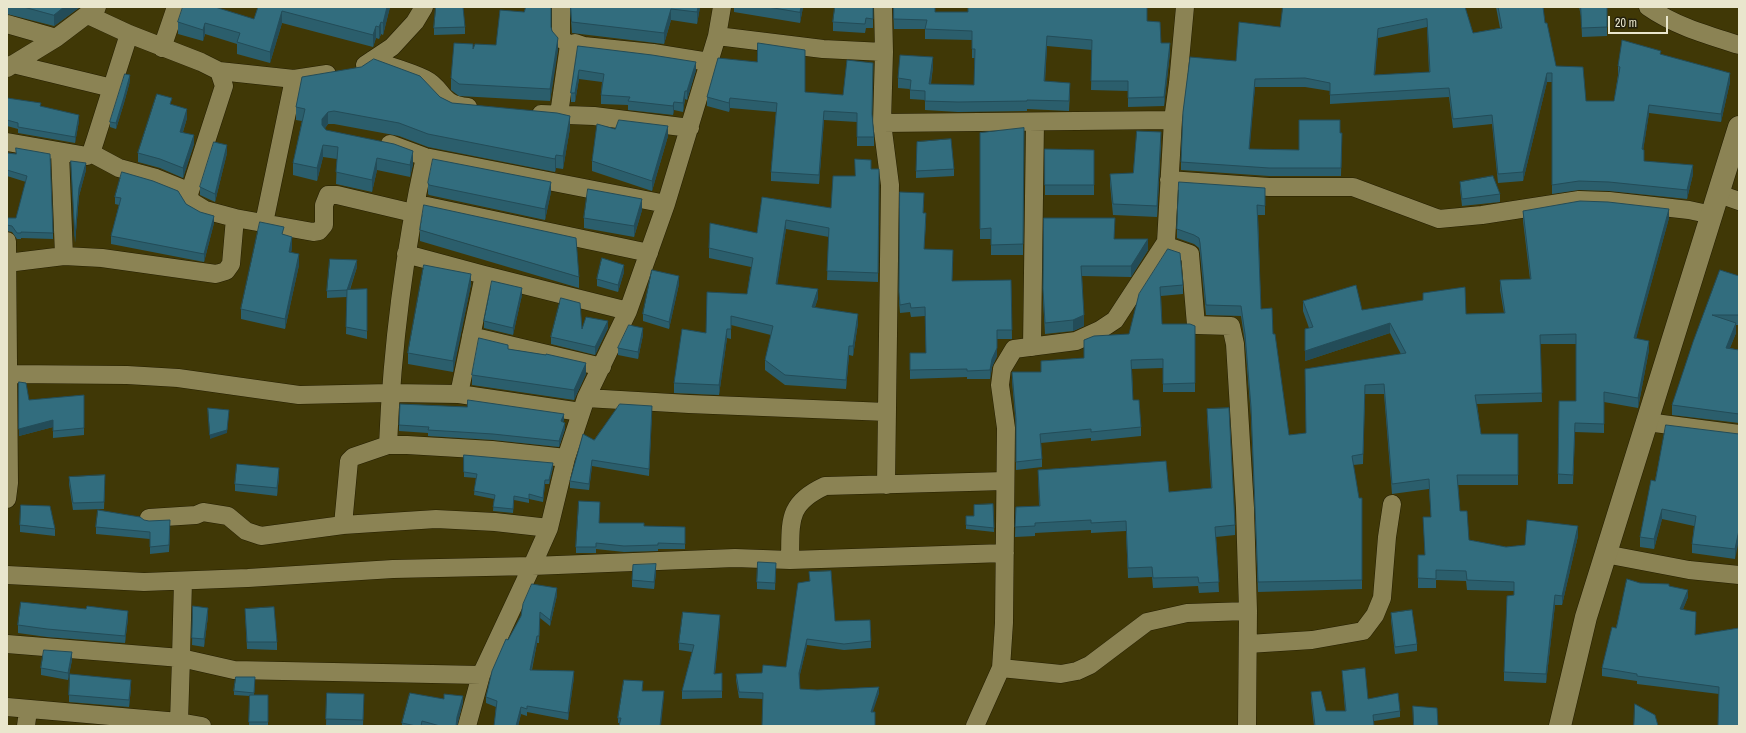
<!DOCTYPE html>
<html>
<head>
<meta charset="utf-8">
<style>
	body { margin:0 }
	#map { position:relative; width:1746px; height:733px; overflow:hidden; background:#403806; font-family:"Archivo Narrow",sans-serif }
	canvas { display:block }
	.frame { position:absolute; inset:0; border:8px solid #e9e6cd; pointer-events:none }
	.scale { position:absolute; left:1608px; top:16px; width:60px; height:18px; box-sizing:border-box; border:2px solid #e9e6cd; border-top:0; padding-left:5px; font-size:12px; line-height:14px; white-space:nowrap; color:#e9e6cd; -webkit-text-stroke:3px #23200c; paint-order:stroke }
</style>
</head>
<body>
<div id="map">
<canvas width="1746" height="733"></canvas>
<div class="frame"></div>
<div class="scale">20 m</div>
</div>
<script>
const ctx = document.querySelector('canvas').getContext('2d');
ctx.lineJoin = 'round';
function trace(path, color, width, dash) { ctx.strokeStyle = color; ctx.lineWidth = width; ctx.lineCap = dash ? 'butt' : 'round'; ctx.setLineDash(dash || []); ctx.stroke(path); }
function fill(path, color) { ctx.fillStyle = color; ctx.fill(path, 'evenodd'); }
const minor = new Path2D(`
	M561 7V38L569 45
	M1648 7C1675 26 1707 35 1739 45
	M88 15 129 34 201 62 219 71 224 86 189 194
	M7 24 56 38
	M717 36 823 49 884 52 883 7
	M569 45 575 43 584 46 653 53 709 62
	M162 48 176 7
	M884 52 882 123 890 185 886 485
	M372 60C389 66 409 71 425 79 445 89 438 104 468 107
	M13 64 112 88
	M365 65 392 47 415 22 424 7
	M7 68 56 38 97 7
	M219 71 294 79 327 74
	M541 114 594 116 690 128
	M559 114 569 45
	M882 123 1173 120
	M7 142 87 156 91 153 95 141 129 34
	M390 144 425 157 666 204
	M60 152 64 256
	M91 153 119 168 156 178 186 190 192 202 205 210 235 218
	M1169 180 1269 187H1353L1439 219 1482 215 1579 200 1609 201 1689 210 1712 215
	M1719 194 1739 201
	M427 206 649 253
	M264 223 294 79
	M7 241 9 483 7 499
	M1166 242 1167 246 1190 254 1196 325 1231 326 1235 344 1245 508 1248 611 1247 726
	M406 254 484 275 628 311
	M7 263 64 256 102 258 216 274 226 271 231 264 235 218 313 232 319 231 324 225V205L328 195H337L413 213
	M471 336 602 367
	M1032 347 1035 122
	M8 374 127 375 178 378 299 395 390 393 459 394 581 412
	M459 394 484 275
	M586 398 689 404 887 412
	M1647 422 1739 434
	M388 445C392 348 404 252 425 157
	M149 518 196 515 203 512 228 516 246 531 261 536 343 525 436 519 495 522 549 528
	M343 525 349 461 353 457 388 445H407L492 450 566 458
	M1605 554 1689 570 1739 575
	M790 560C791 522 786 504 825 486L1005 481
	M7 575 144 582 248 578 393 569 532 566 549 528 566 458 586 398 628 311 666 204 717 36 722 7
	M183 581 181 658 234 670 481 675
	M7 644 181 658 179 722
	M1248 644 1312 640 1363 631 1375 615 1382 598 1387 537 1392 504
	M1001 668 1061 674 1077 671 1090 665 1147 622 1187 613 1248 611
	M7 707 179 722 202 726
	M26 726 28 710
	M467 726 481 675 532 566 735 558 790 560 1005 553
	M975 726 1001 668 1004 623 1006 428 1000 385 1002 369 1014 349 1076 341 1100 330 1115 320 1166 242 1173 120 1178 83 1185 7`);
const tertiary = new Path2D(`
	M1560 726 1586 617 1739 127`);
trace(minor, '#251f00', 19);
trace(tertiary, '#251f00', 23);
trace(minor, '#8b8354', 18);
trace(tertiary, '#8b8354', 22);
fill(new Path2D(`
	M7 7H80L54 26 7 14Z
	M258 7H390L383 35 381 34 379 39 376 38 373 47 282 23 270 63 237 54V44L205 34 203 41 178 34V22L254 19Z
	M570 7H700L697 24 671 20 664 44 572 33Z
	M734 7H803L800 23 734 12Z
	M873 7V28H866L865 33 833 31V22Z
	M893 7 935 12 1147 21 1161 43 1170 52 1164 106 1128 107V91L1091 90 1092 50 1047 46 1045 82 1070 92 1069 111 1027 109V111L958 112 925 110V100L910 99V89L898 88V78L933 67 931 84 974 85 975 58H972V40L925 39V29H894Z
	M1465 7 1473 33 1500 28 1496 7H1543L1545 23 1556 66 1586 101H1614L1618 75V66L1661 55 1730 82 1721 122 1649 113 1643 150 1644 161 1693 174 1687 199 1609 191 1579 190 1552 194V82H1547L1523 181 1498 183 1492 124 1453 128 1449 97 1330 104V91L1305 87H1255L1249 149 1299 150 1340 133H1342L1341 176H1269L1181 170V162L1236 61ZM1427 27 1429 72 1375 75 1378 38Z
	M1579 7H1607V36L1582 37 1581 16Z
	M465 27V34L434 35V28Z
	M551 27 558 49 550 101 459 96 451 90V78L473 49 496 45Z
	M578 46 696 70 687 100 685 99 683 112 674 110 673 115 628 110V105L601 104V95L602 82 579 79 575 102H571V93Z
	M130 81 124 103 116 129 110 127V122Z
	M805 92 872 116 874 137V146H857V122L824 120 819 184 771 181V172L776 112 730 108 729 112 707 106V97Z
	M440 97 452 103 570 128 563 169 556 168 555 172 428 147 399 136 334 124H328L325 128 326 130 413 164 410 177 377 170 372 192 336 184 337 159 323 157 317 181 293 175V163L302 121 296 120V107Z
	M7 98 41 106 79 121 75 143 18 133V129L7 126Z
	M172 105 187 118 183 132 194 144 183 178 160 168 138 162V153Z
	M1024 128 1023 255H991V239H980V133Z
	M615 129 668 136 652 191 592 171V161Z
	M1161 142 1157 217 1113 215 1110 184V174L1133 173Z
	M16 148 53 233V239L21 238V239H17L12 232 7 231V218H16L26 182 7 176V153L16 154Z
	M1045 149 1094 150V195H1045Z
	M227 153 215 202 200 195V187Z
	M71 161 86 170 79 196 75 243Z
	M871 169H879L878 282 827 280 829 237 786 229 777 284 818 298 815 307 858 323 853 356 849 355 846 389 785 385 765 370V360L771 335 731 325V339L727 338 719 395 674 393V383L706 333 747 294 751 267 709 258V248L757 233 762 197 831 208 855 176Z
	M954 169V176L916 178V171Z
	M1460 182 1500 194V202L1462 206 1460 189Z
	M428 183 551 192 545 220 429 195 428 194Z
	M1265 188V215H1258L1261 309 1273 334 1289 435 1306 433 1401 354 1390 333 1305 361V329L1309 328 1303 311V301L1362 310 1466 314 1504 313 1500 290V280L1530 279 1523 221V211L1669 218 1636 338 1649 350 1638 408 1604 402V433L1575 432 1573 484H1558V474L1576 401V344H1540L1542 402 1477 404 1481 434H1518V485H1458L1460 511 1469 540 1506 547 1525 545 1578 536 1562 605H1555L1546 683 1504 681V672L1514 595V591L1467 590 1466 581 1436 580V588H1418V578L1425 555 1423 517H1431L1429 489 1392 494 1384 394H1365L1363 464 1353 465 1359 498H1362V589L1258 592 1251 416 1245 343 1241 316 1206 315 1200 253 1199 248 1194 244 1177 238V229Z
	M900 192 924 202 923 213 926 222 924 249 953 259 952 281 1011 280 1012 339H997V356L992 367 990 379H967V377L910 379V353H926L925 316 911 317 910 312 900 313 899 301Z
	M115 197 186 204 214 223 204 262 111 244V236L119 205 115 204Z
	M642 210 634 237 584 228V218Z
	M1044 218 1148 250 1131 277 1082 276 1084 326 1073 331 1045 334 1043 300Z
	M420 230 579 277V288L420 241Z
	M284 235 292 247 291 253 299 265 285 329 241 319V309Z
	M1168 249 1183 285V294L1161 296 1162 324 1195 326V392H1163V368L1132 369 1133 400 1141 427V436L1091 441V438L1041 443 1042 459V467L1016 470V427L1012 381V372H1041V361L1084 358V340L1129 334Z
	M357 267 350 290 367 289V339L346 334 347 297 327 298V291Z
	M1720 270 1739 276V325H1736V333L1730 348 1739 350V423L1672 415V405Z
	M624 272 618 292 597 286V279Z
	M471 284 453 372 408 364V353Z
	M679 284 669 329 643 321V314Z
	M522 295 513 335 484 328V321Z
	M608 328 595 355 551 344V337L582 329Z
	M643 335 638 359 618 355V348Z
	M508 349 546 355 586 374 574 400 472 385V375Z
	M19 382 29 400 84 395V435L53 438V427L19 436Z
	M1207 409 1235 525V535L1216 537 1219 592 1199 593 1198 586 1153 588 1152 577 1128 578 1126 531 1091 533V530L1035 533V536L1015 537 1016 507 1039 506 1038 470 1169 492 1211 488 1207 418Z
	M652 412 649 476 592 466 589 490 570 488V481L594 440Z
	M564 420 563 422 565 429 559 447 493 440 428 436V433L399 431V425Z
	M1738 435 1735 559 1692 553V544L1694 526 1662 519 1654 549 1640 547V537L1655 481Z
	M464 455 553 467 549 484H545L543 502 529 499V503L514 500 513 513 493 511 494 499 474 495 476 478 464 477Z
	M279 476 277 496 235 491V484Z
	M69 477 105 482 104 509 73 510 69 484Z
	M993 504 994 532 966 529V516H974Z
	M20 525 55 529V536L20 532Z
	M644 526 685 527V549H658V551L624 552 596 549V553H576V547Z
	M96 527H170L169 552 150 554V539L96 534Z
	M776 563 775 590 757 589V582Z
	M656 572 654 589 632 587V580Z
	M809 572 835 621 871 641V648L844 650 807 645 799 678 800 689 879 693 872 712 875 726 763 699 739 698 736 680V674L762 673 786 667 810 581Z
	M1640 583 1669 586 1688 597 1683 609 1696 619 1695 635 1739 628 1719 694 1637 684V681L1602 676V668L1616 628Z
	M557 595 550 626 540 618 539 643H537L532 670 574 677 568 720 527 712V716L521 714 518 726H494L496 707 486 703V697L508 640Z
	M193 606 208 616 204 647 192 645Z
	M245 609 277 642V650L247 649Z
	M1391 613 1417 644V651L1395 654 1391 620Z
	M128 618 125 643 47 637 18 633V625Z
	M720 622 715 674 722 673V698L682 699V691L692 652 679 650V643Z
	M72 660 68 680 41 675V668Z
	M1342 671 1368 699 1400 711V717L1374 721V726H1314L1311 699V692L1326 711H1345Z
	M255 677 254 695H268V726L249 725 250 696 234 695V691Z
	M643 687 642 691 664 696 620 723H618V718Z
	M131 688 129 707 69 702V695Z
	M327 693 364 694 363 726H326Z
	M463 702 457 726H402V723Z`), '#2b5e6c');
fill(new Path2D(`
	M64 7H80L54 26V15Z
	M387 7H390L383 35V23Z
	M698 7H700L697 24V12Z
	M801 7H803L800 23V12Z
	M671 9V20L664 44V33Z
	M282 11V23L270 63V52Z
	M381 22V34L379 39V27Z
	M205 23V34L203 41V30Z
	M376 26V38L373 47V35Z
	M1378 29V38L1374 84V75Z
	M1047 36V46L1044 91V81Z
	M558 38V49L550 101V89Z
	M1170 43V52L1164 106V97Z
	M933 57V67L929 94V84Z
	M696 62V70L687 100V91Z
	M579 70V79L575 102V93Z
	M1547 73V82L1523 181V172Z
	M1730 73V82L1721 122V114Z
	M130 75V81L124 103 116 129V123Z
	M1255 79V87L1249 158V149Z
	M685 91V99L683 112V103Z
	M730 98V108L729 112V103Z
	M674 102V110L673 115V106Z
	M1649 105V113L1642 158V149Z
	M187 109V118L180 141V132Z
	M824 111V120L819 184V175Z
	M328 112V124L322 132V119Z
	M79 115V121L75 143V137Z
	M570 116V128L563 169V156Z
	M668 126V136L652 191V181Z
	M1161 132V142L1157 217V206Z
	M194 135V144L183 178V168Z
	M227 145V153L215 202V194Z
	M323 145V157L317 181V168Z
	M413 151V164L410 177V165Z
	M556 155V168L555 172V159Z
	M377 158V170L372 192V180Z
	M86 163V170L79 196 75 243V236L79 188Z
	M1693 165V174L1687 199V190Z
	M551 182V192L545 220V209Z
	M642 199V210L634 237V226Z
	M1669 209V218L1634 347V338Z
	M214 216V223L204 262V254Z
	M786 220V229L776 293V284Z
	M292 237V247L289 263V252Z
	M1148 239V250L1131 277V266Z
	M299 254V265L285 329V319Z
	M357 260V267L347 297V290Z
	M624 265V272L618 292V285Z
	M471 274V284L453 372V361Z
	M679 276V284L669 329V322Z
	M522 288V295L513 335V328Z
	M818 289V298L812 316V307Z
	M858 314V323L853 356V346Z
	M1084 315V326L1073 331V320Z
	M608 321V328L595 355V347Z
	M1390 323V333L1305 361V351Z
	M1736 323V333L1726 357V348Z
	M643 328V335L638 359V352Z
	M727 329V338L719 395V385Z
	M1649 341V350L1638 408V398Z
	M849 346V355L846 389V380Z
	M997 348V356L992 367 990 379V370L992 359Z
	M586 363V374L574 400V390Z
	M229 410 227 433 210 439V435Z
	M564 414V420L561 427V421Z
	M53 420V427L19 436V429Z
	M565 423V429L559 447V441Z
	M592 460V466L589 490V484Z
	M553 463V467L549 484V480Z
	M279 468V476L277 496V488Z
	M545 480V484L543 502V498Z
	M1662 509V519L1654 549V539Z
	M170 520V527L169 552V545Z
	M1578 526V536L1562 605V596Z
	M1739 530V540L1735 559V549Z
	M656 564V572L654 589V582Z
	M557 588V595L550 626V620Z
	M1688 590V597L1680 616V609Z
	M1555 595V605L1546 683V674Z
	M208 608V616L204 647V639Z
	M128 611V618L125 643V636Z
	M720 615V622L714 681V674Z
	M537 636V643L530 676V670Z
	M807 639V645L799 679V673Z
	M72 652V660L68 680V673Z
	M574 671V677L568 720V713Z
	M131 680V688L129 707V700Z
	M879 687V693L871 718V712Z
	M664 691V696L661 726H660Z
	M463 696V702L457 726H456L457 717Z
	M521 707V714L518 726H516Z`), '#234c58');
const building = new Path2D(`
	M24 7H64L54 15Z
	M183 7H215L254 19 258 7H387L383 23 381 22 379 27 376 26 373 35 282 11 270 52 237 42 240 33 205 23 203 30 178 22Z
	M436 7H463L465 27 434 28Z
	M526 7H551V27L552 31 558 38 550 89 459 84 451 78 454 43 473 44V49L475 44 496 45 500 10 524 12Z
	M571 7H698L697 12 671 9 664 33 572 22Z
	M768 7H801L800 12Z
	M835 7H873V19L866 18 865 24 833 22Z
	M894 7H935V12H968V7H1147V21L1160 22 1161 43H1170L1164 97 1128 98V81H1091L1092 40 1047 36 1044 81 1070 83 1069 101 1027 100V101L958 102 925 101V91L910 90 911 80 898 78 900 55 933 57 929 84 974 85 975 49H972V31L925 29 927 20 894 19Z
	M1283 7H1465L1473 33 1502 28 1498 7H1543L1545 23H1547L1556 66 1583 67 1586 101H1614L1620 67 1618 66 1622 40 1661 51 1660 54 1730 73 1721 114 1649 105 1642 149 1644 150V161L1693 165 1687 190 1609 182 1579 181 1552 185V73H1547L1523 172 1498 174 1492 115 1453 119 1449 88 1330 95V83L1305 78 1255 79 1249 149 1299 150V120H1340V133H1342L1341 168H1269L1181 162 1183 112 1190 57 1236 61 1239 22 1280 27ZM1427 19 1430 72 1374 75 1378 29Z
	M1581 7H1607V27L1582 28Z
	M758 43 805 50V92L843 95 847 60 873 63 872 114 874 137H857V113L824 111 819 175 771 172 777 103 730 98 729 103 707 97 718 58 757 62Z
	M578 46 652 55 696 62 687 91H685L683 103 674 102 673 106 628 101 630 97 601 95 604 74 579 70 575 93H571Z
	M374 59 420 76 440 97 452 103 557 113 570 116 563 156 556 155 555 159 428 134 399 123 334 111 328 112 322 119V125L326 130 394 144 413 151 410 165 377 158 372 180 336 172 338 147 323 145 317 168 293 163 305 109 296 107 302 77 361 67Z
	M125 74 130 75 124 97 116 123 110 122Z
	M157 94 172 98 170 104 187 109 180 132 194 135 183 168 160 159 138 153Z
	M7 98 41 103 40 106 79 115 75 137 18 127V123L7 120Z
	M619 120 668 126 652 181 592 161 597 124 615 129Z
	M1024 128 1023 244 991 245V228L980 229V133Z
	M1137 131 1161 132 1157 206 1113 204 1110 174 1133 173Z
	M951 139 954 169 916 171 917 142Z
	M214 142 227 145 215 194 200 187Z
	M16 148 50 154 53 233 21 232V233H17L12 226 7 225V218H16L27 176 7 170V153L16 154Z
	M1045 149 1094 150V185H1045Z
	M433 159 551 182 545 209 429 185 428 183Z
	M855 159 871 160V169H879V176L878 273 827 271 829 228 786 220 776 284 818 289 812 307 858 314 853 346H849L846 380 785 375 765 360 773 326 731 316V329H727L719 385 674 383 682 329 706 333 707 292 747 294 753 258 709 248 710 223 757 233 762 197 831 208 833 176H855Z
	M71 161 86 163 79 188 75 236Z
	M122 172 153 181 178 191 186 204 200 212 214 216 204 254 111 236 121 198 115 197Z
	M1493 176 1500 194 1462 199 1460 182Z
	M1179 182 1265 188V206L1257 205 1261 309 1272 308 1273 334H1275L1289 435 1306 433 1305 369 1406 353 1390 323 1305 351V329L1313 327 1303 301 1356 285 1362 310 1423 300V293L1465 287 1466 314 1505 313 1500 280 1531 279 1523 211 1580 201 1608 202 1669 209 1634 338 1649 341 1638 398 1604 392V424L1575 423 1573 475 1558 474 1559 401H1576V334L1540 335 1542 393 1475 395 1481 434H1518V475H1457L1460 511H1467L1469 540 1506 547 1525 545 1527 520 1578 526 1562 596 1555 595 1546 674 1504 672 1507 596 1514 595V582L1467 580 1466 571 1436 570V579L1418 578V555H1425L1423 517H1431L1429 479 1392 484 1384 384 1365 385 1363 454 1352 456 1359 498H1362V580L1258 582 1251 407 1245 334 1241 306 1206 305 1200 243 1199 238 1194 235 1177 229Z
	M588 189 642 199 634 226 584 218Z
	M900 192 924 193 923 213H926L924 249 953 250 952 281 1011 280 1012 330H997V348L992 359 990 370 967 371V369L910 370V353H926L925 307 911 308 910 303 900 305 899 292Z
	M424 205 576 238 579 277 420 230Z
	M1044 218H1115L1114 239H1148L1131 266H1081L1084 315 1073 320 1045 323 1043 289Z
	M260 222 284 227 282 234 292 237 289 252 299 254 285 319 241 309Z
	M1168 249 1180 253 1183 285 1160 287 1162 324H1190L1195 326V383L1163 384V359L1131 360 1133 400H1139L1141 427 1091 432V429L1040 434 1042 459 1016 462V419L1012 372H1041V361L1084 358V340L1094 336 1129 334 1139 294Z
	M602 258 624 265 618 285 597 279Z
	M330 259 357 260 347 290 327 291Z
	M424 265 471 274 453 361 408 353Z
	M652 270 679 276 669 322 643 314Z
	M1720 270 1739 276V315H1712L1736 323 1726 348 1739 350V414L1672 405 1693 342Z
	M492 281 522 288 513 328 484 321Z
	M367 289V331L346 327 347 290Z
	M561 298 580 303 582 329 586 317 608 321 595 347 551 337Z
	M629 325 643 328 638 352 618 348Z
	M479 338 508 345V349L546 355V354L586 363 574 390 472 375Z
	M19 382 26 383 29 400 84 395V428L53 431V420L19 429Z
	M468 400 564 414 561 421 565 423 559 441 493 434 428 430 429 427 399 425 400 404 467 407Z
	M620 404 652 406 649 469 592 460 589 484 570 481 583 434 594 440Z
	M208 408 229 410 227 430 210 435Z
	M1229 408 1235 525 1215 527 1219 582 1199 583 1198 577 1153 578 1152 567 1128 568 1126 521 1091 523V520L1035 523V526L1015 527 1016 507 1040 506 1038 470 1166 461 1169 492 1212 488 1207 409Z
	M1666 425 1739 434V530L1735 549 1692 544 1696 516 1662 509 1654 539 1640 537 1651 480 1655 481Z
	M464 455 553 463 549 480H545L543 498 529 494V499L514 496 513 509 493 507 495 495 474 491 477 474 464 472Z
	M237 464 279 468 277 488 235 484Z
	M105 475 104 502 73 503 69 477Z
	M579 501 600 502 599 523H644V526L685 527V544L658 543V545L624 546 596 543V547H576Z
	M993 504 994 528 966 525V516H974V505Z
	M21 505 50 506 55 529 20 525Z
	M98 510 140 517 144 520 149 521 170 520 169 545 150 547V532L96 527Z
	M758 562 776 563 775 583 757 582Z
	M656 564 654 582 632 580 633 565Z
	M831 571 835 621 870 620 871 641 844 644 807 639 799 673 800 689 817 690 879 687 871 712H875V726H762L763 693 739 692 736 674 762 673 763 665 786 667 798 583 810 581 809 572Z
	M1627 579 1640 583 1669 584V586L1688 590 1680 609 1696 612 1695 635 1739 628V726H1718L1719 687 1637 676V674L1602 668 1612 627 1616 628Z
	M532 584 557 588 550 620 540 612 539 636H537L530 670 574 671 568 713 527 706V709L521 707 516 726H494L497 701 486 697 492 671 506 639 508 640 521 616 523 604Z
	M21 602 86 609 87 606 128 611 125 636 47 629 18 625Z
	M193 606 208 608 204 639 192 638Z
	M274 607 277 642H247L245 609Z
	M1412 610 1417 644 1395 647 1391 613Z
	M683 612 720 615 714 674 722 673V691H682L694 645 679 643Z
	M44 650 72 652 68 673 41 668Z
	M1365 668 1368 699 1398 693 1400 711 1373 715 1374 726H1315L1311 692 1321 691 1326 711H1346L1342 671Z
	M70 674 131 680 129 700 69 695Z
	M236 677H255L254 693 234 691Z
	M624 680 643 681 642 691H664L660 726H619L621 718H618Z
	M327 693 364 694 363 720 326 719Z
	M410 693 444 699V694L463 696 457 717 456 726H440L422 721 421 726H416L402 723Z
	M250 695H268V722H249Z
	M1635 704 1655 715 1658 726H1634Z
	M1413 706 1437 708 1438 726H1414Z`);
fill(building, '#326d7e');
trace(building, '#234c58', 1);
</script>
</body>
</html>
